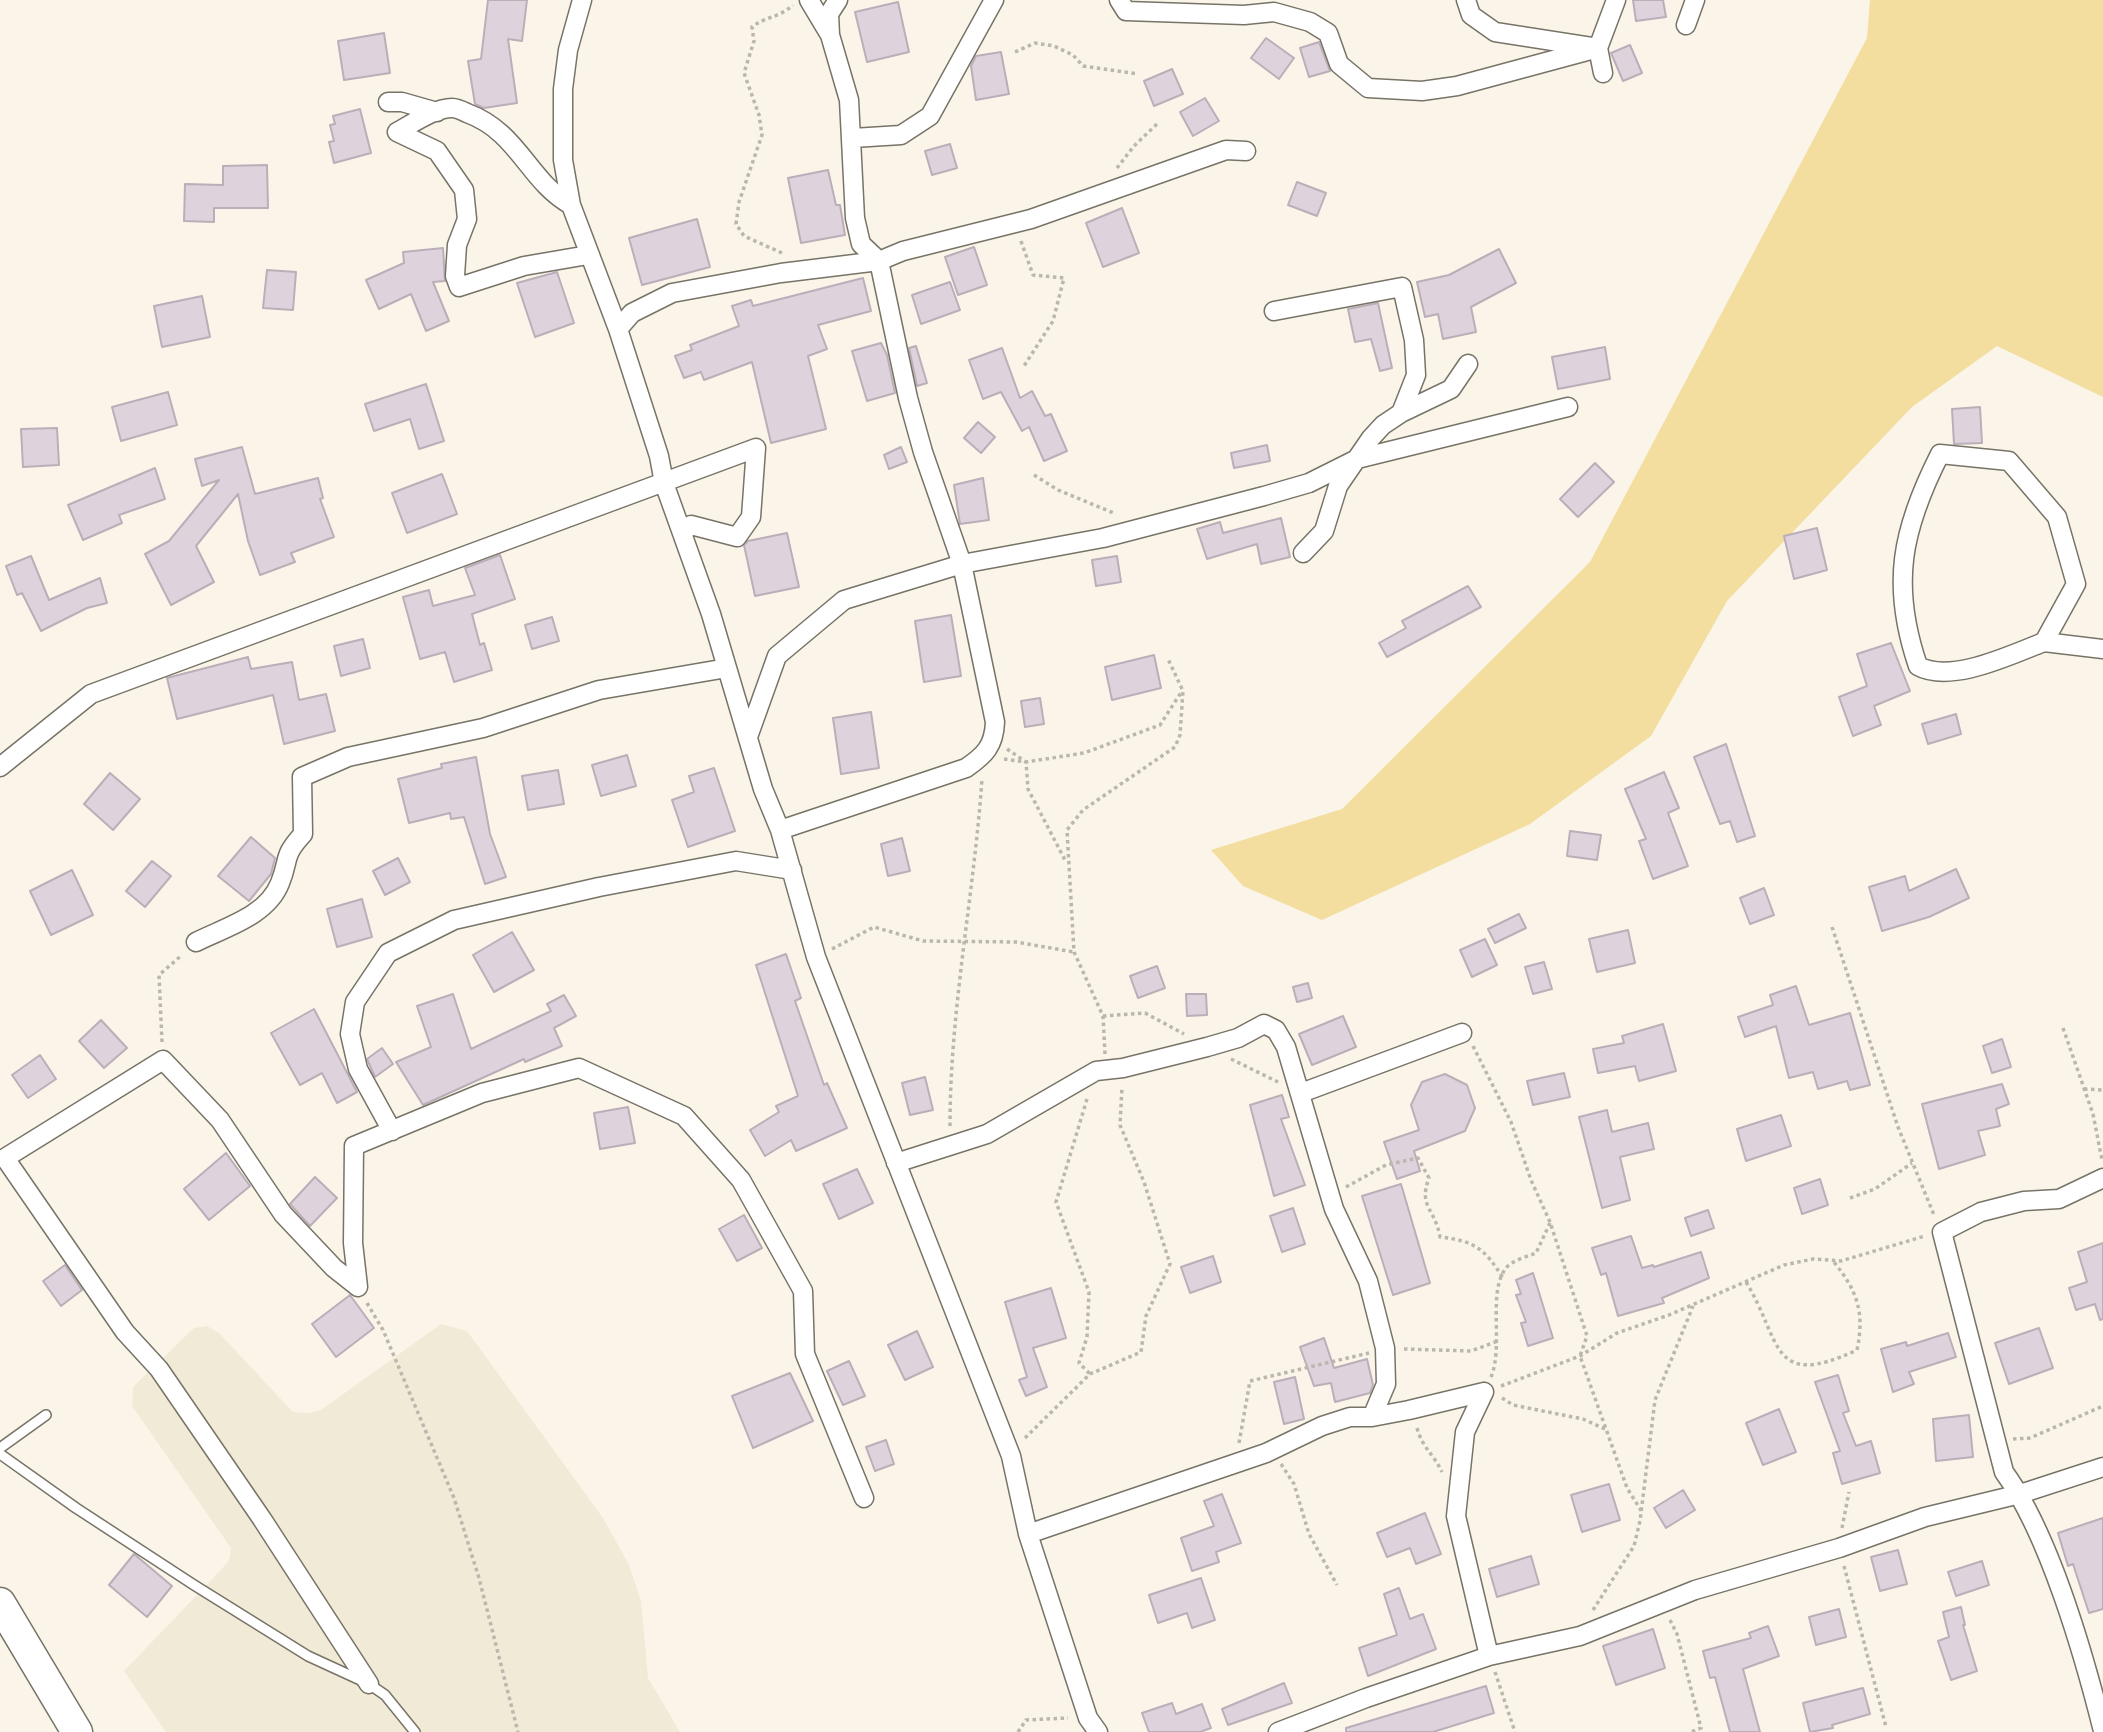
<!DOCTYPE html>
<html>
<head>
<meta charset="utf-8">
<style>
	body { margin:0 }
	canvas { display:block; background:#faf5e8 }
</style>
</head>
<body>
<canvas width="2103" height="1732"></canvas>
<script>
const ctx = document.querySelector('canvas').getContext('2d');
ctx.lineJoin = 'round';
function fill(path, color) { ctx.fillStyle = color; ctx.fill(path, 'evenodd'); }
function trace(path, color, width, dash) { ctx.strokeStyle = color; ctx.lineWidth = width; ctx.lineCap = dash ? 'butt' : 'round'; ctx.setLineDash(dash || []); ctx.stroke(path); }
fill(new Path2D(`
	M441 1324 467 1331 603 1518 629 1565 641 1601 648 1678 680 1732H166L124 1671 220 1571 229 1560 231 1548 132 1406 133 1387 194 1328 207 1326 219 1333 293 1412 309 1413 321 1410Z`), '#f1ead7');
fill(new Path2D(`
	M1870 0H2103V397L1997 346 1912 407 1727 601 1651 736 1530 824 1322 920 1243 886 1211 850 1342 809 1590 562 1867 38Z`), '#f3dd9f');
const building = new Path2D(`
	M488 0H527L522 41 508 39 517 103 484 108 475 104 468 61 481 59Z
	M1633 0H1663L1666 17 1636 21Z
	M898 2 909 52 867 62 855 12Z
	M384 33 390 73 344 80 338 41Z
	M1266 38 1294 58 1279 79 1251 58Z
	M1319 42 1330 71 1309 77 1300 48Z
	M1630 45 1642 73 1623 81 1611 53Z
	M1001 52 1009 94 976 100 971 66 976 56Z
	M1172 69 1183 94 1154 106 1144 81Z
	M1205 98 1219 121 1193 136 1180 112Z
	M360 109 371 153 334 163 329 142 334 141 330 125 335 124 333 116Z
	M950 144 957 168 932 175 925 151Z
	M267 165 268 208H214V222L184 221 185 184 223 185V166Z
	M828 170 836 205H840L845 235 801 243 788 178Z
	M1297 182 1326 193 1317 216 1288 205Z
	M1122 208 1139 253 1103 267 1086 223Z
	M697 219 710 267 642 285 629 238Z
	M974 247 987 285 958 295 945 257Z
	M443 248 445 281 433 282 449 321 426 331 411 294 379 309 366 280 404 263 403 252Z
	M1499 249 1516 283 1471 307 1476 332 1443 339 1438 314 1425 317 1417 282 1449 275Z
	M267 270 296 272 293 310 263 308Z
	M557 272 574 323 535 337 517 283Z
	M863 278 871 311 818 325 827 349 808 356 826 429 771 443 752 362 704 380 701 372 684 378 675 356 692 350 690 345 739 326 732 306 751 300 753 306Z
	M950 282 960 310 921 324 912 295Z
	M202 296 210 337 162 347 154 306Z
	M1378 303 1392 368 1380 371 1371 339 1355 342 1348 309Z
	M881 343 887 355 895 393 867 401 852 351Z
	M916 346 927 383 917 386 909 348Z
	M1605 347 1610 379 1558 389 1552 357Z
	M1002 348 1020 398 1032 391 1045 416 1051 414 1067 451 1044 461 1029 427 1022 431 1001 392 983 399 969 360Z
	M426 384 444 441 419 449 410 419 374 431 365 404Z
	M168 392 177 425 121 441 112 407Z
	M1980 407 1982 443 1954 444 1952 409Z
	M978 422 995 437 981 453 964 438Z
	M57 428 59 465 23 467 21 429Z
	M1267 445 1270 461 1234 468 1231 453Z
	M242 447 255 494 318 478 323 498 320 499 334 537 291 553 295 562 260 575 248 541 238 494 196 546 214 582 171 605 145 554 169 541 219 480 202 486 195 459Z
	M901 447 907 462 889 469 884 455Z
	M1595 463 1614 482 1578 517 1560 499Z
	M155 468 165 499 119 515 122 523 83 540 68 505Z
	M442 474 457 514 407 533 392 493Z
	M983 478 989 520 960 524 954 485Z
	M1281 518 1290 557 1261 564 1257 544 1207 559 1197 529 1220 522 1223 533Z
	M1817 528 1827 570 1794 579 1784 536Z
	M787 533 799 587 755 596 744 545 748 541Z
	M500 555 515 599 472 614 480 645 484 643 492 670 454 682 445 652 420 659 403 597 429 590 433 606 475 595 465 568Z
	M31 556 49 600 100 578 107 603 87 608 41 631 22 593 17 595 6 566Z
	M1117 556 1121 582 1096 586 1092 560Z
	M1468 586 1481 607 1387 657 1379 643 1406 628 1402 621Z
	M951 615 961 676 924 682 915 621Z
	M552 617 559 641 532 649 525 625Z
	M363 639 370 668 341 676 334 646Z
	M1891 643 1910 691 1874 706 1881 725 1853 736 1839 697 1867 686 1857 654Z
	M1154 655 1161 688 1112 700 1105 667Z
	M248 657 251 669 292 662 299 700 326 694 335 731 284 744 273 695 177 719 167 678Z
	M1040 698 1044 724 1025 727 1021 701Z
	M871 712 879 768 841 774 833 718Z
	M1956 714 1961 734 1928 744 1922 724Z
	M1726 744 1755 836 1737 842 1730 821 1720 824 1694 757Z
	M627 755 636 786 601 796 592 765Z
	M476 757 490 834 506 877 485 884 464 817 451 819 450 813 409 823 398 779 442 768 441 764Z
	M714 768 735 831 688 847 672 800 694 792 689 776Z
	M558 770 564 804 528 810 522 776Z
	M1664 772 1679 808 1668 813 1688 866 1653 879 1639 841 1646 839 1625 789Z
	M110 773 140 799 113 830 84 804Z
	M1570 831 1601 835 1597 860 1567 856Z
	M251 837 275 858 271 874 249 901 218 876Z
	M902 838 910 871 888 876 881 844Z
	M398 858 410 882 385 895 373 871Z
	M152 861 171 876 145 907 126 891Z
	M1956 869 1969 898 1929 917 1882 931 1869 887 1905 876 1909 891Z
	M72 870 93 915 51 935 30 891Z
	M1764 888 1774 915 1750 924 1740 898Z
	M362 899 372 937 337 947 327 909Z
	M1519 914 1526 928 1495 943 1488 929Z
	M1628 930 1635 963 1597 972 1589 939Z
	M512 932 534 970 494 992 473 955Z
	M1485 939 1497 965 1472 977 1460 950Z
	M786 954 801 998 795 1001 824 1085 827 1083 847 1128 796 1151 791 1140 765 1156 750 1130 779 1112 776 1106 798 1096 756 965Z
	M1544 962 1552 989 1533 994 1525 967Z
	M1157 966 1165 988 1138 998 1130 976Z
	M1308 983 1312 998 1297 1002 1293 987Z
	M1796 986 1809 1025 1850 1013 1870 1085 1850 1090 1847 1081 1818 1089 1813 1072 1789 1078 1776 1026 1745 1037 1738 1017 1773 1005 1770 995Z
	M453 994 471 1049 551 1011 547 1004 564 995 576 1016 554 1028 562 1046 525 1062 524 1059 423 1105 396 1062 431 1047 417 1006Z
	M1186 994H1206L1207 1015 1187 1016Z
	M314 1009 357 1092 337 1103 322 1073 300 1085 271 1033Z
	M1343 1016 1356 1047 1312 1065 1299 1034Z
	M101 1020 127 1048 104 1068 79 1041Z
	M1663 1024 1676 1071 1639 1081 1635 1066 1598 1073 1593 1049 1624 1043 1622 1036Z
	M2002 1039 2011 1067 1992 1073 1983 1046Z
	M382 1048 393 1064 375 1077 367 1059Z
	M40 1055 56 1079 28 1098 12 1075Z
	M1564 1073 1570 1097 1533 1105 1527 1081Z
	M1445 1074 1467 1085 1475 1108 1465 1131 1414 1151 1420 1171 1397 1179 1384 1142 1419 1130 1411 1105 1422 1082Z
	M925 1077 933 1110 910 1115 902 1083Z
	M2002 1084 2009 1104 1996 1109 2000 1126 1978 1131 1985 1155 1939 1169 1922 1104Z
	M1282 1095 1289 1117 1281 1119 1305 1185 1274 1196 1250 1105Z
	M628 1107 635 1143 600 1149 594 1113Z
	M1607 1110 1612 1132 1648 1123 1654 1149 1620 1157 1630 1200 1602 1208 1579 1117Z
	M1781 1115 1791 1146 1746 1161 1737 1129Z
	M226 1153 250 1186 209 1220 184 1189Z
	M857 1169 873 1203 839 1219 823 1184Z
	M315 1177 337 1198 310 1226 290 1204Z
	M1820 1179 1828 1205 1802 1214 1794 1188Z
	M1401 1184 1430 1283 1393 1295 1362 1196Z
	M1293 1208 1305 1244 1282 1252 1270 1216Z
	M1708 1210 1714 1228 1691 1236 1685 1218Z
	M744 1215 762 1248 737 1261 719 1229Z
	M1631 1236 1642 1268 1653 1265 1654 1267 1701 1252 1709 1278 1662 1298 1664 1303 1618 1316 1606 1273 1601 1275 1592 1248Z
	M2103 1243V1319L2100 1320 2095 1304 2076 1310 2069 1288 2087 1282 2078 1252Z
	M1213 1256 1221 1282 1190 1293 1181 1267Z
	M65 1265 82 1290 61 1306 43 1281Z
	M1533 1273 1553 1338 1528 1346 1521 1323 1526 1322 1516 1295 1521 1294 1516 1280Z
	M1051 1288 1066 1338 1033 1348 1047 1387 1026 1396 1019 1380 1027 1377 1005 1302Z
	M350 1295 374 1328 336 1357 312 1324Z
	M2039 1328 2053 1368 2009 1384 1995 1343Z
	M917 1331 933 1367 905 1380 888 1345Z
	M1948 1333 1956 1357 1909 1372 1914 1384 1893 1392 1881 1349 1906 1342 1907 1346Z
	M1324 1338 1334 1368 1367 1359 1373 1385 1370 1393 1335 1402 1331 1383 1314 1386 1300 1347Z
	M849 1361 865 1396 843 1405 827 1371Z
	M790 1373 813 1421 753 1448 732 1396Z
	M1838 1375 1849 1411 1843 1413 1856 1446 1871 1441 1880 1473 1842 1484 1833 1453 1840 1451 1815 1382Z
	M1295 1377 1304 1419 1284 1424 1274 1382Z
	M1779 1409 1796 1452 1763 1465 1746 1423Z
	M1969 1415 1973 1457 1936 1461 1933 1419Z
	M886 1440 894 1464 875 1471 866 1447Z
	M1609 1484 1620 1520 1582 1532 1571 1495Z
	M1683 1490 1695 1510 1666 1528 1654 1508Z
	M1222 1494 1241 1543 1216 1552 1219 1562 1192 1571 1181 1538 1214 1526 1204 1501Z
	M1425 1513 1441 1554 1416 1564 1410 1548 1387 1557 1377 1533Z
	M2103 1518V1609L2089 1613 2073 1564 2068 1566 2058 1533Z
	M1898 1550 1907 1584 1880 1591 1871 1557Z
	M134 1554 172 1586 147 1617 109 1585Z
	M1531 1556 1539 1584 1497 1597 1489 1569Z
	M1982 1561 1989 1585 1956 1596 1948 1572Z
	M1201 1578 1215 1620 1192 1628 1187 1613 1158 1623 1149 1595Z
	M1399 1588 1410 1619 1423 1614 1436 1649 1368 1676 1359 1648 1397 1635 1384 1594Z
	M1961 1607 1965 1625H1963L1977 1671 1951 1680 1938 1641 1949 1637 1943 1612Z
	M1839 1609 1846 1637 1816 1645 1809 1617Z
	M1768 1626 1779 1656 1743 1669 1760 1732H1730L1715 1677 1710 1678 1703 1651 1751 1638 1749 1633Z
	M1653 1629 1665 1668 1616 1685 1603 1646Z
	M1284 1683 1292 1703 1228 1725 1222 1709Z
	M1486 1686 1494 1713 1433 1732H1346V1728Z
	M1863 1688 1870 1714 1832 1725 1833 1728 1810 1732 1803 1703Z
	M1172 1703 1176 1714 1202 1704 1211 1728 1200 1732H1149L1142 1713Z`);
fill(building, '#ded3dd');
trace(building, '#baafb9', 2);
const service = new Path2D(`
	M0 1448 46 1415
	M0 1454 76 1508 194 1585 308 1656 369 1684 385 1695 415 1732`);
const minor = new Path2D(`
	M582 0 568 50 563 89V160L571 205 618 329 659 456 664 483 711 614 763 789 780 830 816 957 1011 1456 1028 1534 1088 1718 1098 1732
	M809 0 830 35
	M1119 0 1126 11 1244 15 1274 12 1310 22 1328 33 1339 64 1368 88 1422 91 1457 86 1598 48 1616 0
	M1466 0 1471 15 1495 32 1598 48 1603 73
	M1686 25 1695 0
	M388 102H402L437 112
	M397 132 437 151 464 190 467 219 457 245 455 276 459 287 524 266 588 255
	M397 132C412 124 434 108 452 108 456 108 463 111 467 113 519 132 528 181 571 205
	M853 138 901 135 930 116 994 0
	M1274 311 1402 287 1414 340 1416 375 1401 413
	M618 329 632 313 672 293 781 273 879 261 903 251 1031 219 1226 150 1246 151
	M1940 454 2009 461 2057 517 2076 584 2044 642C2010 655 1951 684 1918 666 1890 584 1902 529 1940 454Z
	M1303 553 1324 531 1338 486 1371 438 1383 425 1401 413 1451 389 1468 364
	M2044 642 2103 649
	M748 737 777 656 844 600 962 564 1103 538 1264 496 1309 483 1357 459 1568 407
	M0 767 91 694 756 448 751 517 737 537 691 525 682 533
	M780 830 966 768C985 755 994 746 995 722L962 564 923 452 908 398 879 261 861 244 855 218 849 100 830 35 829 14 838 0
	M196 942C226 927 267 916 280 883 290 858 282 857 303 834L302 777 348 757 483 728 599 690 727 668
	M1301 1093 1462 1033
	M392 1131 358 1069 350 1034 355 1002 388 953 454 920 599 887 736 861 792 870
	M896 1163 987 1134 1096 1071 1123 1068 1207 1047 1238 1038 1264 1024 1276 1030 1286 1047 1334 1209 1368 1281 1385 1348 1386 1384 1372 1417
	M2103 1178 2059 1199 2024 1201 1981 1212 1942 1232 2004 1472C2049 1534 2084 1655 2103 1731
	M358 1287 334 1268 283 1214 220 1120 163 1060 5 1158 125 1332 159 1369 262 1519 369 1684
	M358 1287 353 1243 354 1146 482 1093 579 1068 684 1116 741 1180 803 1291 805 1354 864 1498
	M1484 1392 1465 1432 1456 1516 1489 1656
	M1028 1534 1266 1453 1322 1426 1350 1417H1372L1409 1410 1484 1392
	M1278 1732 1366 1698 1489 1656 1580 1636 1695 1590 1839 1548 1925 1517 2020 1494 2103 1467`);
const trunk = new Path2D(`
	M0 1603 77 1732`);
trace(service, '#777367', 12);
trace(minor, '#777367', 21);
trace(trunk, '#777367', 33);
trace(new Path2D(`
	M1015 52 1035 43 1054 46 1073 55 1083 66 1138 74
	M1117 168 1134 146 1157 124
	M1021 241 1033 275 1064 278 1053 321 1024 366
	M782 253 744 236 736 224 739 202 762 135 759 115 744 73 754 41 752 27C766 16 777 19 793 5
	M1034 475 1058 490 1116 514
	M1007 749 1026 762 1028 789 1066 862
	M1004 759 1026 762 1084 753 1160 725 1182 691
	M1832 927 1898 1127 1934 1215
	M832 949 874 927 923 941 1016 942 1074 952
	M1103 1016 1145 1013 1184 1034
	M2063 1028 2093 1114 2102 1160
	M162 1042 159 975 182 955
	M1473 1046 1511 1122 1531 1180 1550 1222 1587 1336 1580 1356 1627 1488 1642 1512
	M1105 1054 1103 1016 1074 952 1067 830 1083 810 1175 747 1180 735 1183 691 1168 659
	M1231 1059 1278 1082
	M2084 1089 2103 1090
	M1087 1099 1056 1202 1089 1292 1087 1337 1079 1363 1090 1374
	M950 1126C950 1009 974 895 982 779
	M1346 1187 1386 1165 1418 1158 1429 1178C1418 1207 1435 1208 1440 1237 1475 1241 1485 1249 1503 1278
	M1850 1198 1875 1189 1912 1163
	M1746 1282C1782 1340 1769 1391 1857 1350 1865 1312 1857 1290 1833 1261
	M367 1303 383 1330 454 1498 479 1578 518 1732
	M1404 1349 1471 1351 1498 1341
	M1491 1377C1504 1346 1487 1292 1506 1268 1513 1260 1526 1257 1536 1253L1550 1223
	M1501 1386 1580 1356 1617 1333 1669 1315 1784 1265 1813 1259 1841 1261 1925 1236
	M1502 1398 1513 1405 1583 1419 1607 1430
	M1417 1428C1423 1449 1433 1453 1442 1472
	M1025 1438 1090 1374 1141 1352 1146 1316 1170 1264 1144 1182 1120 1125 1122 1087
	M2013 1439 2030 1438 2103 1406
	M1239 1443 1250 1381 1369 1353
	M1281 1464 1294 1484 1309 1534 1337 1585
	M1842 1528 1849 1492
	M1844 1566 1886 1727
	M1593 1610 1634 1546 1640 1521 1655 1400 1693 1306
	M1670 1620 1677 1634 1701 1728 1691 1732
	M1495 1672 1515 1732
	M1018 1732 1026 1720 1068 1718`), '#bbb7ac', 3.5, [3.5, 3.5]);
trace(service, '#fff', 9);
trace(minor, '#fff', 18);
trace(trunk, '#fff', 30);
</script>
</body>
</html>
